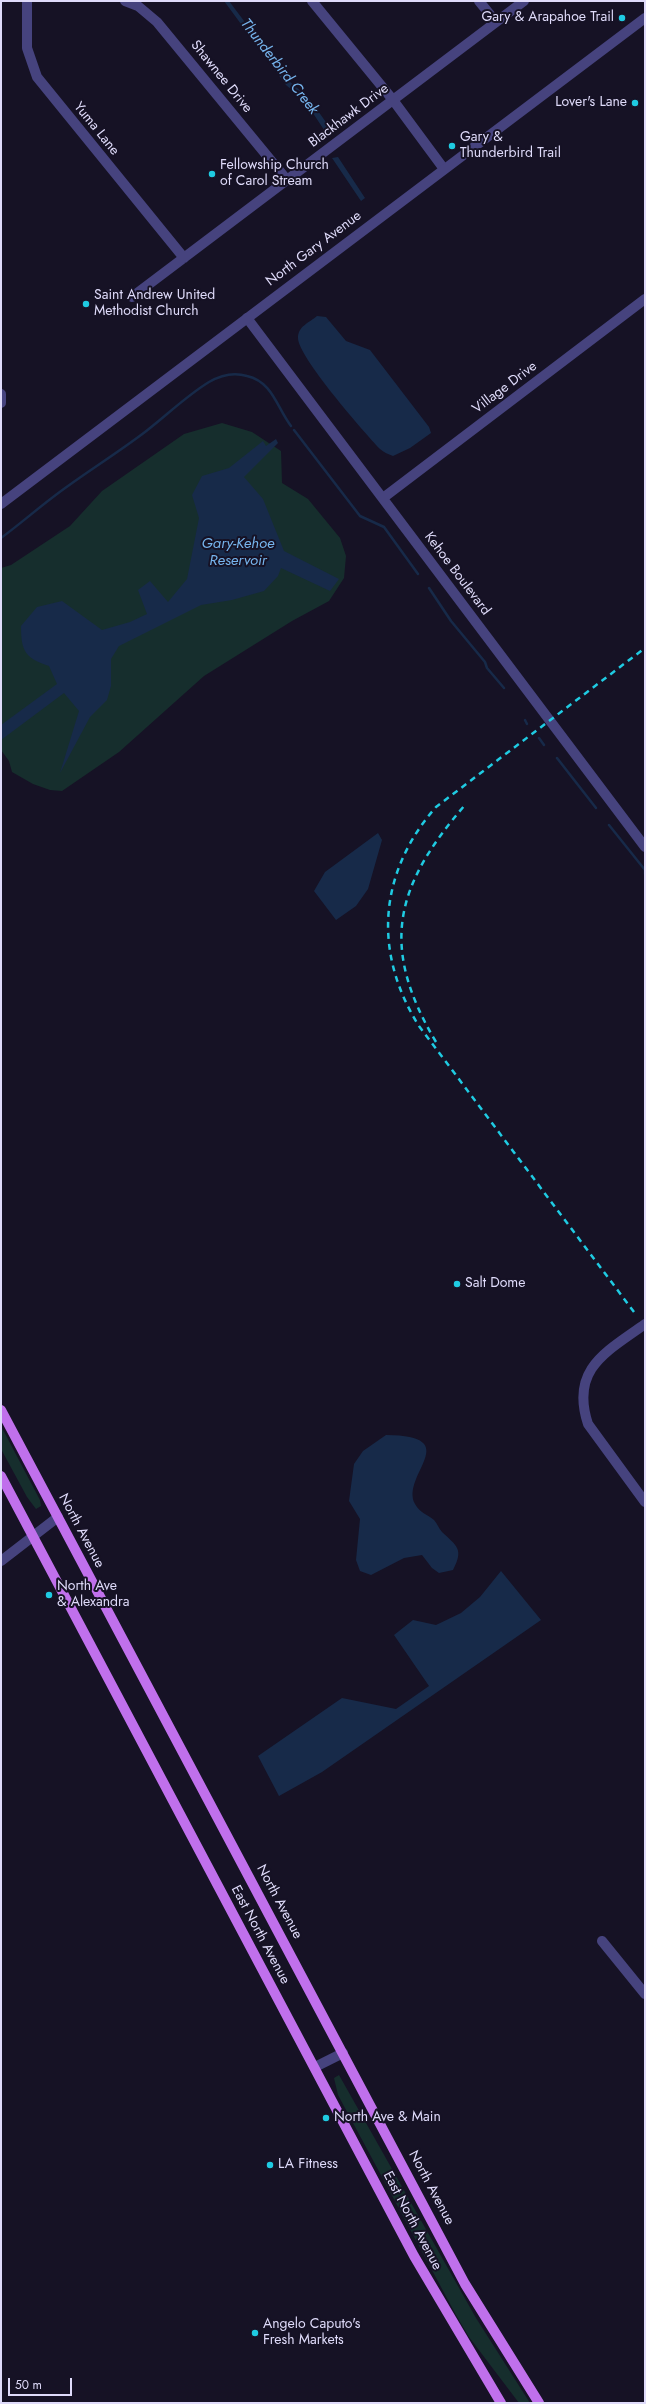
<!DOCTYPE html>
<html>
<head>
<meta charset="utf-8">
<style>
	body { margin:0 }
	#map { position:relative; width:646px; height:2404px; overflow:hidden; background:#161225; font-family:Jost,sans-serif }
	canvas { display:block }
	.frame { position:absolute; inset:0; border:2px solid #dfdbfa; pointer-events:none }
	.scale { position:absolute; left:8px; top:2378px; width:64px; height:18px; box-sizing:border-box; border:2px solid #dfdbfa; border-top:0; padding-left:5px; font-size:12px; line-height:14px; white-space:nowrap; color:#dfdbfa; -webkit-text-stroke:3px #161225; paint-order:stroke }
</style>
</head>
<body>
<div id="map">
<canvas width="646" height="2404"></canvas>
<div class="frame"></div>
<div class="scale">50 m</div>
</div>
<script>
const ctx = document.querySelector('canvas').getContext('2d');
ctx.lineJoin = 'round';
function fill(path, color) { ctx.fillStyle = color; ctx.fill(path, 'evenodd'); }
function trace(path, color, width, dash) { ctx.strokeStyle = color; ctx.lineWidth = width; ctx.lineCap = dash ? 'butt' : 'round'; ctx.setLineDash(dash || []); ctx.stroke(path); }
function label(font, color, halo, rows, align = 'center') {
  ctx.font = font + ' Jost,sans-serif'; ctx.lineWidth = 4; ctx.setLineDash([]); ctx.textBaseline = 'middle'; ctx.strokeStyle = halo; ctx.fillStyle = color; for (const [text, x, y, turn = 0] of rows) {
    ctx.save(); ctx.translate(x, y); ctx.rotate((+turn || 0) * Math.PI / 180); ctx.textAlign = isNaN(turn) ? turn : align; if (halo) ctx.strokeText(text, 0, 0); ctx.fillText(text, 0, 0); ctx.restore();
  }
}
fill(new Path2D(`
	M222 423 252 432 281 451 282 483 308 499 340 538 346 556 344 578 329 601 292 621 204 676 119 752 62 791 50 790 33 784 12 772 9 761 1 750V568L11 565 70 526 102 491 184 434Z
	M1 1426 40 1500 41 1506 36 1509 27 1497 1 1449Z
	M339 2075 476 2318 530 2403H519L469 2337 456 2315 338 2095 334 2078Z`), '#162e2d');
fill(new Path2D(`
	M224 1H229L290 82 308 97 333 132 328 136 305 101 286 85Z
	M338 157 365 198 361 201 332 158Z
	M317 316 326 317 346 341 370 350 429 427 431 433 410 448 393 456C388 454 383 452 380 449 364 432 298 357 298 338 298 326 309 323 317 316Z
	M276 439 278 443 244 477 263 499 284 551 339 579 330 591 281 568 278 576 264 591 232 600 201 605 119 646 111 659V686L107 700 90 717 60 773 79 711 64 693 1 740V725L57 684 49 666C25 658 21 651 21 626L37 607 62 601 102 630 130 622 147 614 138 590 150 581 168 602 187 579 199 518 192 495 202 476 229 468 263 441 266 446Z
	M378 833 382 840 368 889 356 906 336 920 314 891 325 872Z
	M386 1435C466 1436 400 1475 415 1504 420 1513 427 1514 434 1520 437 1523 439 1529 442 1532 457 1546 464 1549 453 1570L439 1573 432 1568 422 1555 404 1558 371 1575 360 1571 356 1560 360 1519 349 1501 354 1464 363 1451Z
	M501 1571 541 1620 322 1772 279 1796 258 1756 342 1698 396 1709 429 1686 394 1635 413 1620 436 1625 461 1613 480 1597Z`), '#172a49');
trace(new Path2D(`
	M294 430 360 516 384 527 418 574
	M1 538C24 521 45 502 68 486 93 468 120 451 145 432 166 416 186 396 209 382 221 375 234 372 247 376 273 382 277 408 291 426
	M429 588 451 621 485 662 487 668 504 688
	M525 720 527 724
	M539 738 544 745
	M557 758 596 808
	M609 825 645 870V874`), '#172a49', 2.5);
trace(new Path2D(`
	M27 1V48L37 77 184 258
	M125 1 138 6 157 22 287 180
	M312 1 393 100 444 169
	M479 1 496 22
	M132 297 524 1
	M247 318 645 847
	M1 394V403
	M383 498 645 299
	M645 1324C606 1352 570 1369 588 1424L645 1502
	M1 1561 58 1517
	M602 1941 645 1994
	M315 2067 343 2053`), '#46437e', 10);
trace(new Path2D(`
	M1 504 645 18`), '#46437e', 10);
trace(new Path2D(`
	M1 1410 465 2284 539 2403
	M1 1476 414 2256 501 2403`), '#c070ec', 10);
trace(new Path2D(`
	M436 1042C379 946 395 886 465 805
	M634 1312 419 1026C373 953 378 873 436 807L645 648`), '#1fcbe2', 2.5, [6, 5]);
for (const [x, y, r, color] of [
	[622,18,4,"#1fcbe2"],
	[635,103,4,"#1fcbe2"],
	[452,146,4,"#1fcbe2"],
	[212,174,4,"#1fcbe2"],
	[86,304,4,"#1fcbe2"],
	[457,1284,4,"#1fcbe2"],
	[49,1595,4,"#1fcbe2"],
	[326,2118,4,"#1fcbe2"],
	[270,2165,4,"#1fcbe2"],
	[255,2333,4,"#1fcbe2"]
]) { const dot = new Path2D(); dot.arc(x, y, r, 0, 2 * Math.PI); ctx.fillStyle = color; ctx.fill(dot); trace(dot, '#161225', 1.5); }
label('14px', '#dfdbfa', '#161225', [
	["Gary & Arapahoe Trail",614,18,"right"],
	["Lover's Lane",627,103,"right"],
	["Gary &",460,138],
	["Thunderbird Trail",460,154],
	["Fellowship Church",220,166],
	["of Carol Stream",220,182],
	["Saint Andrew United",94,296],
	["Methodist Church",94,312],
	["Salt Dome",465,1284],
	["North Ave",57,1587],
	["& Alexandra",57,1603],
	["North Ave & Main",334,2118],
	["LA Fitness",278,2165],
	["Angelo Caputo's",263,2325],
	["Fresh Markets",263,2341]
], 'left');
label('14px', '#dfdbfa', '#161225', [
	["Shawnee Drive",221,77,51],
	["Blackhawk Drive",349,116,-37],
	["Yuma Lane",96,129,51],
	["North Gary Avenue",314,249,-37],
	["Village Drive",505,388,-37],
	["Kehoe Boulevard",457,574,53],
	["North Avenue",81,1531,62],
	["North Avenue",279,1902,62],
	["East North Avenue",260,1935,62],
	["North Avenue",431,2188,62],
	["East North Avenue",412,2221,62]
]);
label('italic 15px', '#76b4ed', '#161225', [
	["Thunderbird Creek",279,67,52],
	["Gary-Kehoe",238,544],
	["Reservoir",238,561]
]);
</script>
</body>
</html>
